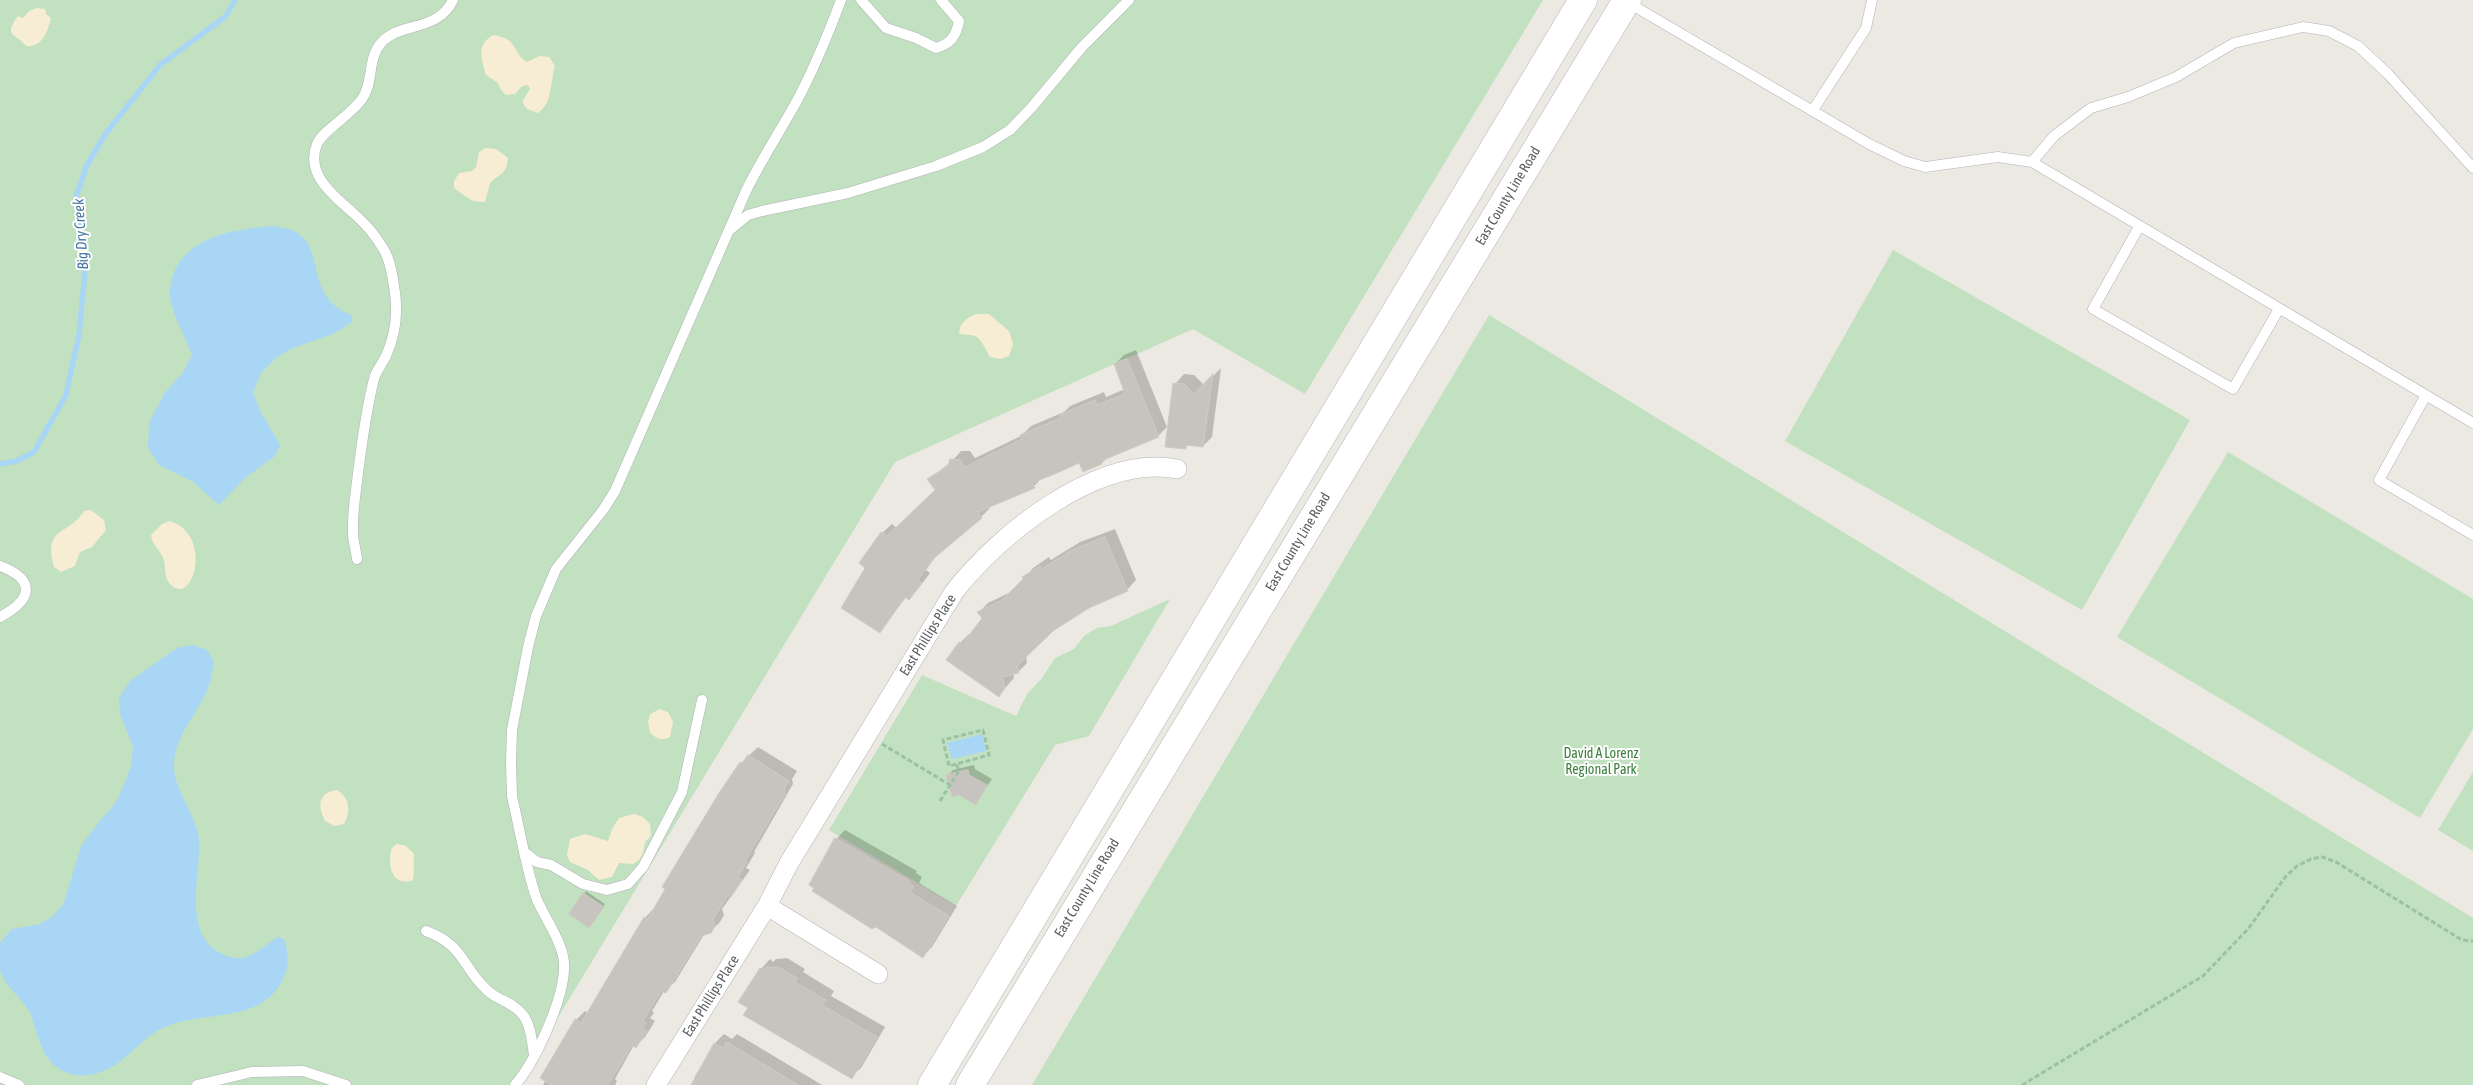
<!DOCTYPE html>
<html>
<head>
<meta charset="utf-8">
<style>
	body { margin:0 }
	canvas { display:block; background:#ece9e2 }
</style>
</head>
<body>
<canvas width="2473" height="1085"></canvas>
<script>
const ctx = document.querySelector('canvas').getContext('2d');
ctx.lineJoin = 'round';
function fill(path, color) { ctx.fillStyle = color; ctx.fill(path, 'evenodd'); }
function trace(path, color, width, dash) { ctx.strokeStyle = color; ctx.lineWidth = width; ctx.lineCap = dash ? 'butt' : 'round'; ctx.setLineDash(dash || []); ctx.stroke(path); }
function label(font, color, halo, rows, align = 'center') {
  ctx.font = font + ' "Asap Condensed",sans-serif'; ctx.lineWidth = 4; ctx.setLineDash([]); ctx.textBaseline = 'middle'; ctx.strokeStyle = halo; ctx.fillStyle = color; for (const [text, x, y, turn = 0] of rows) {
    ctx.save(); ctx.translate(x, y); ctx.rotate((+turn || 0) * Math.PI / 180); ctx.textAlign = isNaN(turn) ? turn : align; if (halo) ctx.strokeText(text, 0, 0); ctx.fillText(text, 0, 0); ctx.restore();
  }
}
fill(new Path2D(`
	M0 0H1543L1305 394 1193 329 895 462 517 1085H0Z
	M1893 250 2190 420 2082 610 1785 441Z
	M1489 315 2473 918V1085H1032Z
	M2228 452 2473 599V729L2420 818 2117 637Z
	M1170 599 1089 736 1055 745 956 906 829 830 922 675 1016 716 1027 694 1042 678 1055 658 1074 649 1085 635 1097 628 1111 626Z
	M2473 772V851L2438 830Z`), '#c2e1c1');
fill(new Path2D(`
	M37 8 45 9 46 14 51 18C48 31 42 48 26 46 17 33 2 38 18 16L23 18 29 11Z
	M493 35C520 39 511 52 527 62L539 56 549 57 555 66C550 82 553 103 538 113L527 109 522 102 530 89 528 85 522 86 515 94 506 95 501 90 498 83 486 75C481 58 476 45 493 35Z
	M485 148 496 149 508 158C506 176 501 172 490 183L485 202C470 203 466 196 454 188V181L459 173 472 171 476 167 479 152Z
	M976 314H989L1009 331 1013 344 1009 356 1000 359 990 357C986 351 982 339 975 336 969 334 965 336 959 333 960 322 967 318 976 314Z
	M91 510 104 520 106 530 92 547 80 552 75 566 61 572 54 567C43 525 69 536 84 511Z
	M170 521C214 535 193 609 170 584 163 576 167 567 163 558 160 549 152 546 151 535L162 524Z
	M660 709 668 712 673 722 670 737C662 741 657 739 650 733L648 722 650 714Z
	M337 790C350 798 351 812 344 824L334 826 325 821C318 806 317 793 337 790Z
	M634 814 643 817 650 824 651 836 645 842 643 853 639 860 633 864 619 863 612 877 599 880 588 870 570 862 567 855 570 839 585 834 608 841 612 829 619 818Z
	M397 844 406 846 414 854C413 863 415 871 413 880 391 888 387 863 392 848Z`), '#f6edd4');
fill(new Path2D(`
	M273 226C281 228 292 228 299 234 325 254 305 296 351 315L352 322 335 333 293 348 277 357 261 373 253 392 260 411 280 445 275 456 245 478 219 505 192 481 159 465 148 448 149 423 164 394 183 372 192 355C186 338 169 309 170 292 173 239 231 229 273 226Z
	M193 645 207 650 214 661C212 674 210 686 204 697 194 717 180 732 175 754 168 787 196 810 199 840 201 873 183 929 217 951 225 956 233 959 242 958 256 956 266 943 278 937L284 939C289 956 290 967 281 983 257 1024 203 1010 165 1027 148 1034 137 1048 123 1059 103 1076 72 1084 51 1062 40 1050 36 1028 30 1013 23 998 3 986 0 969 0 961 0 951 0 943L12 929 40 924 53 916 64 903 81 846 102 818 115 804 124 785 131 766 133 747 120 713 119 698 130 681 177 648Z
	M982 734 986 751 952 759 947 743Z`), '#a9d6f5');
fill(new Path2D(`
	M1136 350 1167 427 1158 436 1108 457 1102 463 1084 470 1080 462 1043 477 1034 486 989 506 990 508 981 517 939 552 926 570 930 573 918 589 909 598 907 596 880 631 867 567 882 533 892 524 897 528 937 490 929 479 951 462 961 451H970L975 458 1021 436 1031 426 1064 412 1070 406 1104 392 1106 397 1125 389 1115 364 1124 355Z
	M1221 368 1212 437 1203 446 1189 444 1185 448 1175 384 1184 374 1194 375 1204 385Z
	M1115 529 1136 580 1127 590 1089 606 1052 630 1026 655 1027 663 1018 672 1013 673 1014 678 999 695 960 643 969 634 971 635 984 617 979 612 988 603 1013 591 1033 568 1049 557 1051 560 1080 542Z
	M758 747 797 771 792 779 793 784 754 852 755 853 746 868 750 870 722 909 724 915 720 922 710 932 705 933 675 982 664 991 652 1011 654 1013 650 1018 655 1021 645 1037 636 1046 634 1045 615 1079 617 1081 615 1085H543L576 1020 585 1011 588 1013 645 918 654 908 741 763Z
	M974 765 975 769 992 779 975 804 947 776 953 770Z
	M845 830 917 871 916 873 922 877 919 883 957 906 932 947 923 956 836 839Z
	M586 891 605 904 592 924 584 894Z
	M787 958 805 969 803 972 834 991 831 996 885 1027 861 1068 851 1077 749 1007 761 969 770 959 773 962 776 959Z
	M724 1034 732 1039 737 1034 822 1085H699L695 1076 715 1043Z`), '#0003');
trace(new Path2D(`
	M0 464 16 461 34 452 66 395 79 335 86 261 76 197 87 165 106 133 160 65 226 16 235 0`), '#a9d6f5', 5.5);
const building = new Path2D(`
	M1127 359 1159 437 1101 461 1102 464 1083 472 1079 463 1057 473 1032 483 1035 488 978 512 982 518 933 559 918 580 922 583 909 600 905 597 880 633 841 608 865 568 859 563 881 532 887 536 935 490 927 479 948 466 950 459 960 460 965 467 1022 439 1020 435 1061 418 1060 415 1095 400 1097 405 1125 394 1114 364Z
	M1213 374 1203 447 1186 445V449L1165 447 1173 383 1184 384 1194 394Z
	M1105 537 1128 591 1089 608 1053 631 1017 666 1019 673 1002 677 1005 688 999 697 946 660 959 642 962 645 982 618 977 612 1002 600 1023 579 1022 577 1040 566 1042 569 1070 551Z
	M748 755 789 781 784 789 785 794 745 861 747 862 738 877 742 880 731 897 728 895 713 919 715 926 711 933 701 936 666 993 661 991 643 1021 646 1023 642 1028 647 1031 636 1048 632 1045 608 1085H551L540 1078 575 1019 581 1023 644 917 648 919 665 889 662 887 719 793 740 762 742 764Z
	M968 770 969 775 987 785 976 805 959 795 952 797 946 775Z
	M835 838 909 881 908 883 914 886 910 892 949 916 923 958 876 927 872 929 812 891 814 888 809 885Z
	M583 893 604 907 589 928 569 914Z
	M778 967 797 978 795 982 826 1000 822 1005 877 1037 852 1079 743 1015 748 1008 738 1002 760 968 764 971 765 968Z
	M727 1042 750 1056 798 1085H691L714 1043 723 1048Z`);
fill(building, '#c7c4bf');
trace(building, '#d0cbc1', 1);
const service = new Path2D(`
	M861 0 886 28 916 38 936 48C950 44 956 37 959 21L941 0
	M1627 2 1869 144 1904 161 1925 167 1998 157 2032 162 2473 423
	M1813 110 1866 28 1872 0
	M2032 162 2054 136 2091 108 2128 97 2176 77 2234 43 2303 27 2329 31 2358 46 2388 74 2473 168
	M2139 227 2093 309 2233 389 2279 309
	M731 229 748 215 762 211 848 193 936 166 983 147 1010 130 1032 107 1082 47 1129 0
	M2426 395 2379 480 2473 535
	M357 559C356 550 353 541 353 533 352 513 356 492 358 473 362 442 366 410 374 379 376 371 382 364 386 356 395 336 398 315 395 293 393 279 391 262 384 250 376 236 364 222 352 212 333 195 305 174 317 144 323 130 351 115 362 99 374 82 367 59 381 43 400 21 437 33 453 0
	M0 566C37 580 32 600 0 617
	M702 700 682 792 643 867 628 884 607 890 583 884 551 865 537 862 524 852 512 796 511 763 512 730 528 647 536 616 556 569 603 510 615 491 746 191C762 158 783 127 800 95 816 64 829 32 841 0
	M426 931C466 946 461 967 488 991 499 1001 513 1002 523 1015 531 1026 532 1042 534 1055
	M0 1077 19 1085
	M197 1085 252 1072 303 1071 346 1085
	M515 1085C536 1061 566 995 564 963 563 943 545 918 537 900 531 884 528 868 524 852`);
const minor = new Path2D(`
	M767 906 878 974
	M656 1085 767 906 789 863 954 592C999 534 1098 454 1177 469`);
const secondary = new Path2D(`
	M932 1085 1583 0
	M970 1085 1627 0`);
trace(service, '#b0b3b6', 11);
trace(minor, '#b0b3b6', 20);
trace(secondary, '#b2b5b8', 29);
trace(new Path2D(`
	M983 730 989 755 949 766 943 740Z
	M882 744 950 785
	M940 801 959 771 956 763
	M2022 1085 2203 976 2248 929 2286 876 2297 866 2311 859 2322 857 2336 862 2462 940 2473 941`), '#9cc1a5', 3, [5, 2.5]);
trace(service, '#fff', 10);
trace(minor, '#fff', 19);
trace(secondary, '#fff', 28);
label('14px', '#5b5e61', '#fff', [
	["East County Line Road",1508,196,-59],
	["East County Line Road",1298,542,-59],
	["East Phillips Place",928,635,-58],
	["East County Line Road",1087,888,-59],
	["East Phillips Place",711,996,-58]
]);
label('14px', '#3d7e3e', '#fff', [
	["David A Lorenz",1601,754],
	["Regional Park",1601,770]
]);
label('italic 15px', '#4978a5', '#fff', [
	["Big Dry Creek",81,234,-94]
]);
</script>
</body>
</html>
